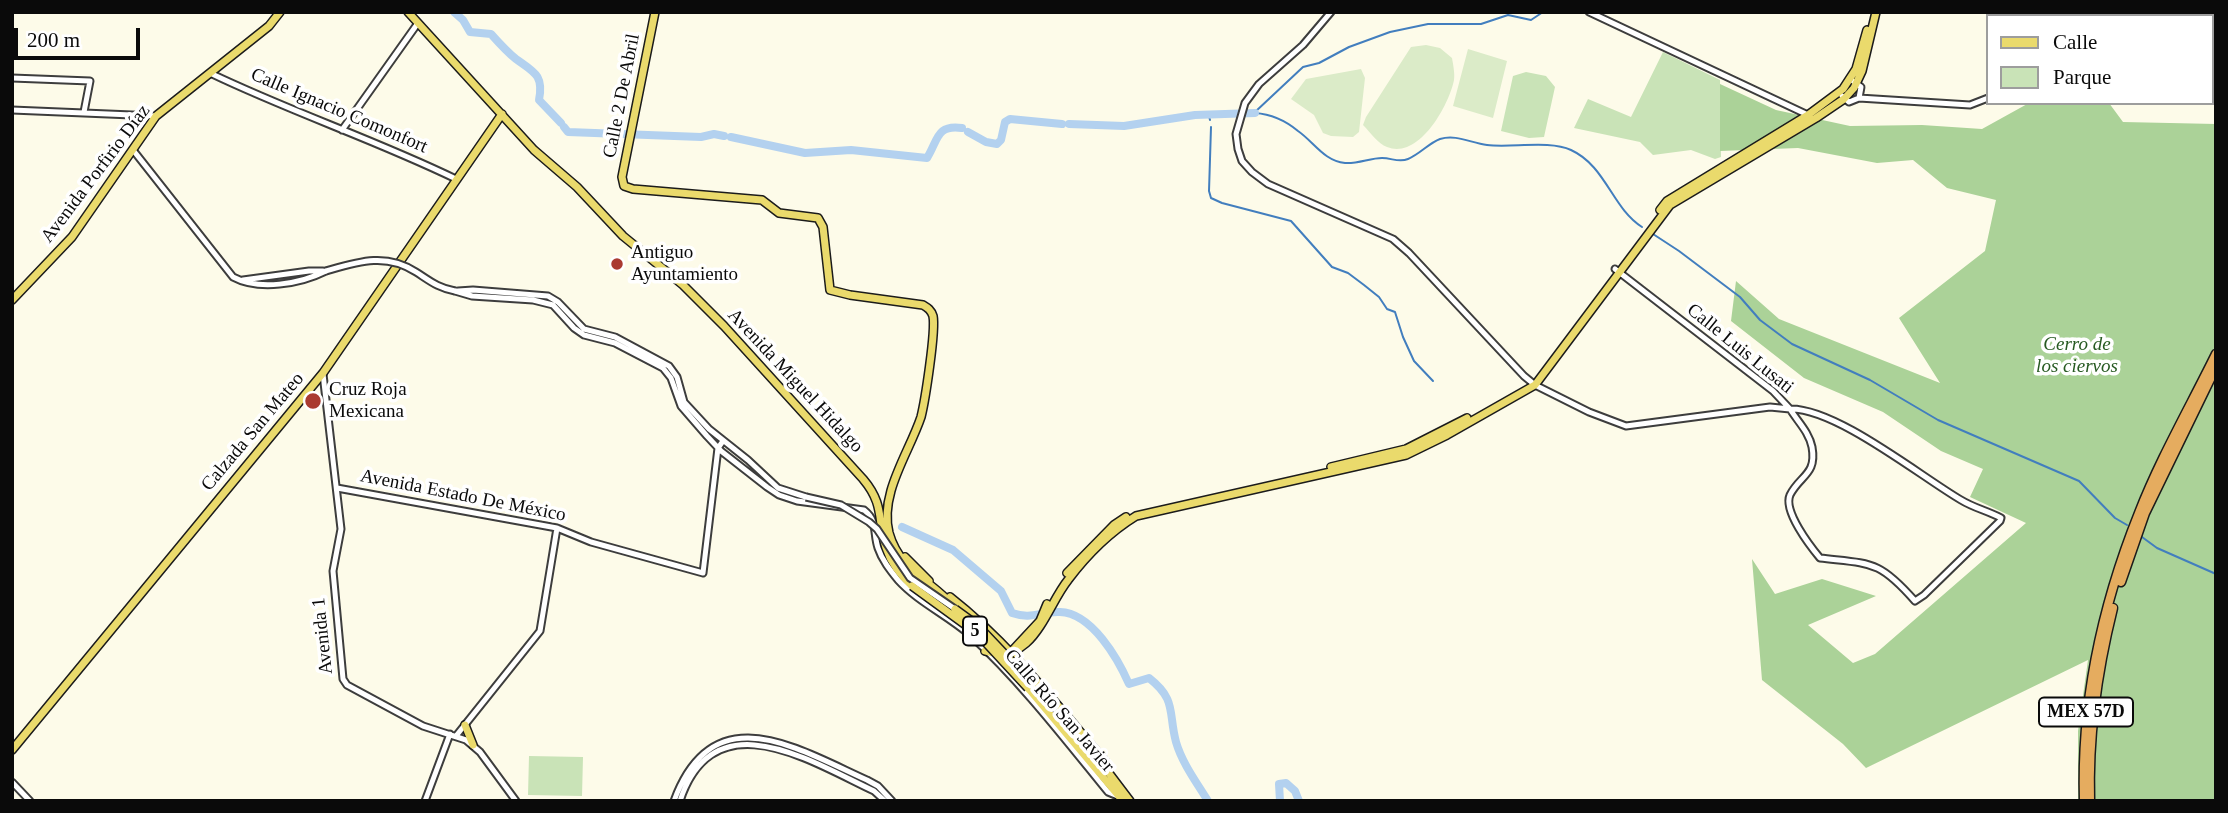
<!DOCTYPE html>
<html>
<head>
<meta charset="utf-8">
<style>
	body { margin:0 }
	#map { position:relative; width:2228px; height:813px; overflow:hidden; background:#fdfbe9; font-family:Georgia,serif }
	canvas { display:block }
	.frame { position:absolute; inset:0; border:14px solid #0a0a0a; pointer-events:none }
	.legend { position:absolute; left:1986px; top:14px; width:228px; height:91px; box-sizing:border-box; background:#fff; border:2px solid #9d9d9d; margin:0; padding:9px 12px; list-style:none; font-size:21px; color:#0a0a0a }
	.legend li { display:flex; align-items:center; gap:14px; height:35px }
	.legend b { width:35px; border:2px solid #9d9d9d }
	.scale { position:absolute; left:14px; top:28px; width:126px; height:32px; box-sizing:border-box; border:4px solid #0a0a0a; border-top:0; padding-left:9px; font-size:21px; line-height:24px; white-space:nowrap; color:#0a0a0a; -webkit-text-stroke:5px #fff; paint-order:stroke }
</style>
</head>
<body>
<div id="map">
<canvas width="2228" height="813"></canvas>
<div class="frame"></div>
<ul class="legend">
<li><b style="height:9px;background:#eada6c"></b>Calle</li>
<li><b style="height:19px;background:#c9e3b7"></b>Parque</li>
</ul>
<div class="scale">200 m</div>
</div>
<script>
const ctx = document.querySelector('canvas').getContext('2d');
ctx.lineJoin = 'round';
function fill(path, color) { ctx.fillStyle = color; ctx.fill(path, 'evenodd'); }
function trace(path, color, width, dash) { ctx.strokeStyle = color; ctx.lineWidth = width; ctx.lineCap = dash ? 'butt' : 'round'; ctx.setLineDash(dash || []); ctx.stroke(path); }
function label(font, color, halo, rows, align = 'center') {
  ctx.font = font + ' Georgia,serif'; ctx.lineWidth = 7; ctx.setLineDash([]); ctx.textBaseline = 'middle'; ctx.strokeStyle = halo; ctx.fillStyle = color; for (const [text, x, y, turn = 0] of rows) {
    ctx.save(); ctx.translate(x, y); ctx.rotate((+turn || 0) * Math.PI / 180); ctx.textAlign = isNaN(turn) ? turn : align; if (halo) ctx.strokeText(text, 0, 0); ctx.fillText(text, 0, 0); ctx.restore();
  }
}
fill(new Path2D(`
	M1663 52 1720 80 1721 157 1715 159 1691 150 1653 155 1640 142 1574 128 1588 99 1631 117Z
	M1526 72 1546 76 1555 87 1544 137 1529 138 1501 131 1513 76Z
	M529 756 583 757 582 796 528 795Z`), '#c9e3b7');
fill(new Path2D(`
	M1720 84 1776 110 1850 126 1922 125 1982 129 2029 103H2109L2123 122 2216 124V801H2078V731L2088 660 1866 768 1843 744 1762 680 1752 559 1775 594 1822 579 1876 596 1808 625 1853 663 1875 654 2026 523 1970 497 1983 469 1941 451 1883 412 1804 378 1731 321 1736 281 1779 319 1940 383 1899 318 1985 251 1996 200 1947 188 1913 160 1877 163 1798 148 1720 151Z`), '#abd298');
fill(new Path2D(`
	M1426 45 1440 48 1452 58C1453 64 1455 73 1454 80 1449 105 1419 160 1387 147 1378 144 1370 132 1363 125L1366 117 1411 47Z
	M1468 49 1507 61 1493 118 1453 106Z
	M1361 69 1365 78 1359 132 1353 137 1331 136 1323 133 1314 115 1291 99 1306 79Z`), '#dbebc8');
trace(new Path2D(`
	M1255 112 1303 67 1319 63 1349 47 1390 32 1428 24H1481L1508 15 1531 20 1543 12
	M1255 113C1270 114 1286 121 1298 131 1314 142 1324 161 1345 163 1358 164 1370 158 1382 158 1392 158 1399 163 1408 159 1420 154 1429 143 1440 139 1456 134 1471 143 1487 145 1511 148 1550 140 1571 150 1606 166 1612 208 1642 227
	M1209 116 1210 120
	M1211 127 1209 191 1211 198 1222 203 1291 221 1332 267 1348 273 1364 285 1379 297 1387 309 1395 312 1403 337 1414 361 1433 381
	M1653 234 1679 251 1740 297 1760 320 1792 344 1870 380 1938 420 2079 481 2115 518 2127 525
	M2142 537 2157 548 2216 574`), '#427ebe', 2);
trace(new Path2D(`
	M454 12 463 20 470 32 491 34C499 43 507 52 516 59 534 72 544 75 539 100L561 123
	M1069 124 1124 126 1195 115 1255 113
	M564 127 568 132 701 137 714 134 724 136
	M968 132 986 142 997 144 1001 140 1005 122 1010 119 1062 124
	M731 137 805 153 851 150 927 158C938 141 936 124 962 128
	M902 527 953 550 1001 591 1012 613C1032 620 1041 611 1060 612 1092 613 1118 659 1129 684L1149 678C1177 700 1168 712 1176 742 1182 763 1197 783 1208 801
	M1280 801 1279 784 1286 783 1295 791 1299 801`), '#b3d1ef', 8);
const minor = new Path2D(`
	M1331 12 1303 45 1259 84 1245 103 1236 134 1238 149 1242 161 1252 172 1268 184 1393 239 1409 253 1524 376 1535 385 1589 412 1626 426 1770 407 1790 409C1798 422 1809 432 1812 447 1817 475 1800 475 1790 495 1783 511 1810 546 1820 558 1872 564 1879 560 1915 601L1924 595 2000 521 2001 518C1988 511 1974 508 1961 500 1920 476 1836 408 1790 409L1773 391 1615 269
	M1589 12 1808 115
	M2095 16 2096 12
	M210 73C291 112 376 140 456 179
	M12 78 90 81 84 112
	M1853 81 1861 87 1859 98
	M1842 96 1849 102 1859 98 1970 105 1988 98
	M12 110 156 116
	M342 130 418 23
	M133 150 233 277C259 291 300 284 326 271
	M243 280 309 271H323
	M455 291 472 296 533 300 553 305 574 328 584 335 615 343 663 368 671 378 681 406 707 436 721 451 767 487 779 495 797 501 864 510C878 521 873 533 878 548 882 560 890 570 898 580 918 602 947 615 970 635 1021 682 1064 738 1108 792L1120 797
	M458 291 473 290 548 296 558 302 584 329 615 337 669 366 677 377 684 402 709 429 748 460 778 488 806 497
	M323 374 341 529 333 571 343 679 347 685 423 726 466 740 480 752 516 801
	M337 488 557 528 591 542 703 573 718 448 723 441
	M456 736 540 631 557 528
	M12 782 30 801
	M425 801 450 734
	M674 801C713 695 796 748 867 780L878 786 892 801
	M680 801C714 698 812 762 874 791L885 801`);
const major = new Path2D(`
	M408 12 534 150 577 187 623 236 683 285 724 326 863 479C885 505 877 520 886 548 891 563 901 576 912 586
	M655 12 622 177 624 186 633 189 762 200 779 213 818 218 823 227 830 290 850 295 923 305C928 308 931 310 933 316 936 331 925 401 921 417 909 453 879 494 889 533 900 572 933 581 955 608
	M1660 210 1667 201 1808 115 1843 89 1856 69 1867 30
	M12 300 72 237 156 116 269 26 280 12
	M1331 467 1406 449 1467 418
	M905 557 929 581
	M1067 573 1114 525 1126 517
	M950 597C1009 643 1056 704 1105 761L1108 771
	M1013 650 1040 621 1047 604
	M985 651C1033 667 1046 607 1068 580 1086 556 1110 532 1136 516L1406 455 1447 435 1535 385 1670 205 1816 118 1844 99 1854 88 1862 71 1876 12
	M1028 688 1123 801
	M465 725 473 745
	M12 750 323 373 502 114
	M1105 768 1130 801`);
const highway = new Path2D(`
	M2121 582 2145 513 2216 367
	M2084 801C2081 701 2102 605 2139 513 2160 459 2190 407 2216 354
	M2090 801C2088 734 2097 672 2113 608`);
trace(minor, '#3d3d3d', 9);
trace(major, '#1b1b1b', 10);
trace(highway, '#1b1b1b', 11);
trace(minor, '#fff', 5);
trace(major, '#eada6c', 7);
trace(highway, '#e5ac5f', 8);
const minorBridge = new Path2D(`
	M326 271C357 262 386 252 416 272 430 281 438 288 455 291
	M806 497 841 505 869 522 877 529 910 578 955 609`);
const majorBridge = new Path2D(`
	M912 586 978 634 1028 688
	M955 609 977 625 1033 684`);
trace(minorBridge, '#3d3d3d', 9, []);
trace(majorBridge, '#1b1b1b', 10, []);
trace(minorBridge, '#fff', 5);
trace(majorBridge, '#eada6c', 7);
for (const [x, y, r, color] of [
	[617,264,7,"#aa3a31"],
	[313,401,9,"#aa3a31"]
]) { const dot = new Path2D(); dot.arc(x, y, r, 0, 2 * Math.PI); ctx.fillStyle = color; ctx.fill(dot); trace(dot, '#fff', 2.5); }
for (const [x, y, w] of [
	[975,631,24],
	[2086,712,94]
]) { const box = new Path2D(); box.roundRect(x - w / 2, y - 14.5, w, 29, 5); ctx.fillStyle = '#fff'; ctx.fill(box); trace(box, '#0a0a0a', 2); }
label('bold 18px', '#0a0a0a', null, [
	["5",975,631],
	["MEX 57D",2086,712]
]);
label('19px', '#0a0a0a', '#fff', [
	["Calle 2 De Abril",622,96,-79],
	["Calle Ignacio Comonfort",339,111,23],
	["Avenida Porfirio Díaz",96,174,-53],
	["Calle Luis Lusati",1740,349,39],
	["Avenida Miguel Hidalgo",795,381,47],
	["Calzada San Mateo",253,432,-50],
	["Avenida Estado De México",463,496,11],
	["Avenida 1",323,636,-96],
	["Calle Río San Javier",1059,711,49]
]);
label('19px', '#0a0a0a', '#fff', [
	["Antiguo",631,253],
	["Ayuntamiento",631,275],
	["Cruz Roja",329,390],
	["Mexicana",329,412]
], 'left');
label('italic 19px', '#275a22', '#fff', [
	["Cerro de",2077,345],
	["los ciervos",2077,367]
]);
</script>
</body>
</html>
